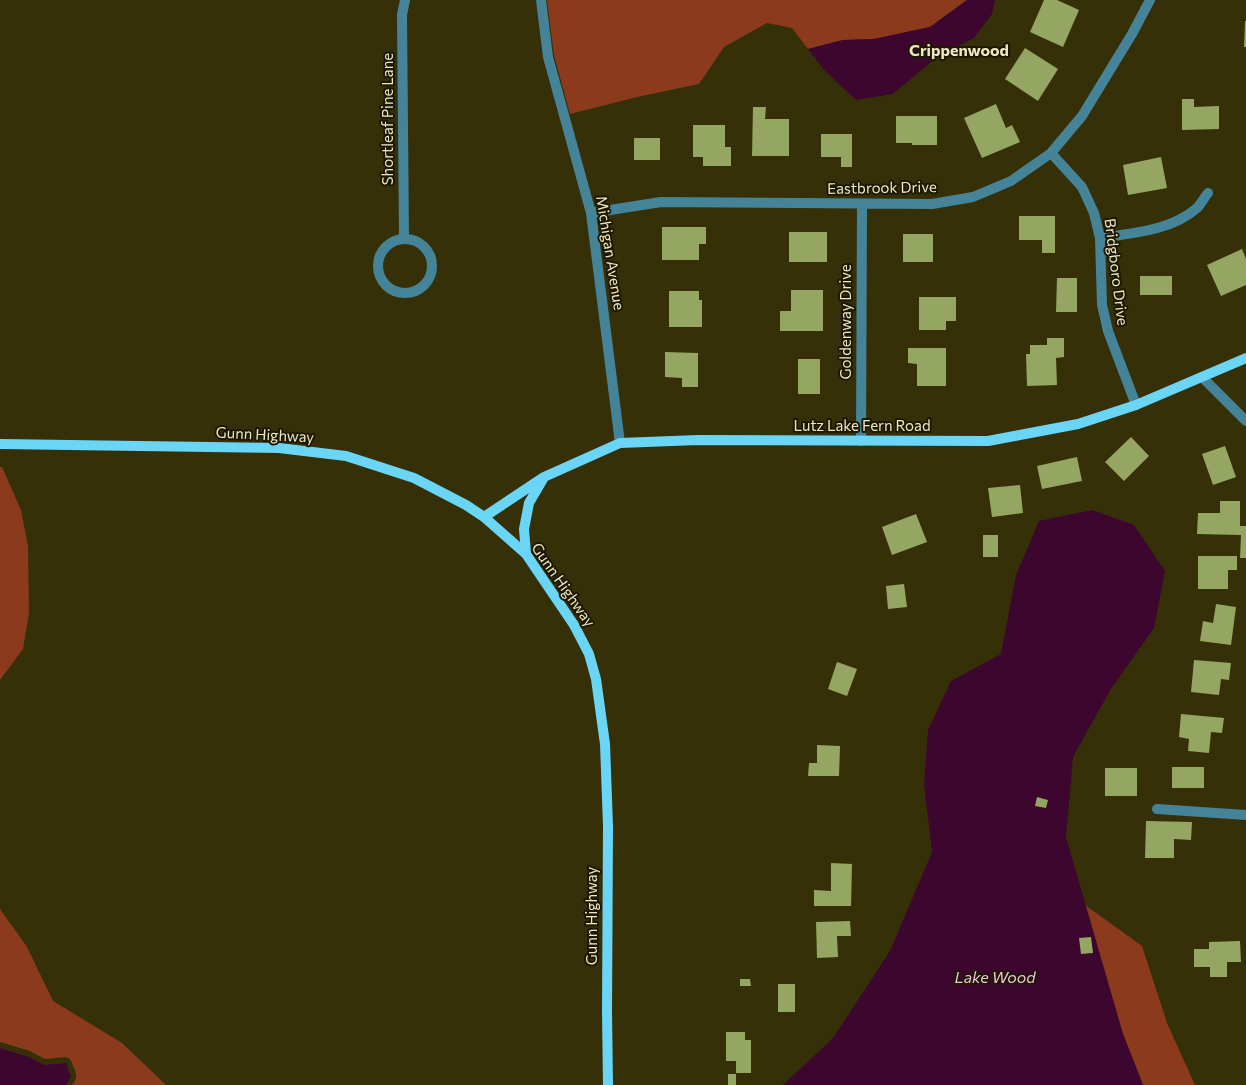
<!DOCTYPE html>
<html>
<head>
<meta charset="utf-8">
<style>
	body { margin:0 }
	canvas { display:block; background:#363008 }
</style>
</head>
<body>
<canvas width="1246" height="1085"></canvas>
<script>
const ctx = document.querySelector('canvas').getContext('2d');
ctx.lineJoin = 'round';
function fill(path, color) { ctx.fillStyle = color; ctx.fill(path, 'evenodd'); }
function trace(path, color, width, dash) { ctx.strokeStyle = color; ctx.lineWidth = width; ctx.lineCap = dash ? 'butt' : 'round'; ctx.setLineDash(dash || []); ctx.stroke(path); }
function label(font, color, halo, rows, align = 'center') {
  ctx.font = font + ' Commissioner,sans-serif'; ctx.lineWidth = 4; ctx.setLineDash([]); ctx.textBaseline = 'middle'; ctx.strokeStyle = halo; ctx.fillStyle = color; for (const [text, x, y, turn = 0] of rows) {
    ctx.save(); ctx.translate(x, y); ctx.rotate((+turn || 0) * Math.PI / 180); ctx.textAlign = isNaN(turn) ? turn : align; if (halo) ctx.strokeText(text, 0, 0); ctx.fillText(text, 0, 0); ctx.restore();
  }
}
fill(new Path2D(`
	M547 0H967L930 27 874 39 843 40 808 49 792 28 767 23 724 47 699 84 637 97 570 114 554 55Z
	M0 467H2L21 510 28 546 29 613 23 649 0 680Z
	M1085 905 1142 946 1167 1023 1195 1085H1143L1123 1034Z
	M0 909 27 947 53 1001 122 1043 166 1085H72C74 1083 75 1081 76 1078 77 1073 72 1062 69 1058L65 1057 45 1059 30 1051 0 1042Z`), '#8b3b1b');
fill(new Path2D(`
	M967 0H995L992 14 974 38 937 57 893 94 856 100 824 70 808 49 843 40 874 39 930 27Z
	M1092 510 1134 525 1165 571 1154 628 1111 689 1073 757 1066 837 1123 1034 1143 1085H783L833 1038 890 951 932 852 924 784 928 730 951 681 1001 654 1016 575 1039 521Z
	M0 1048 29 1057 44 1065 66 1063 71 1077 66 1085H0Z`), '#3c062e');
fill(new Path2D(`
	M1044 0H1057L1079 10 1063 47 1030 32Z
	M1245 21H1246V47H1244Z
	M1025 48 1058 69 1038 101 1005 79Z
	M1182 99H1194V107L1219 106V129L1182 130Z
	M996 104 1006 128 1012 125 1020 142 982 158 964 118Z
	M753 107H766L765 119H789V156H752Z
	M896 116H937V145H912V143H896Z
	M693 125H725V147H731V166H703V157H693Z
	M821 134H852V167H841V157H821Z
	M634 138H660V160H634Z
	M1161 157 1167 188 1128 195 1123 165Z
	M1019 216H1055V253H1042V240H1019Z
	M662 227H706V244H699V260H662Z
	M789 232H827V262H789Z
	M903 234H933V262H903Z
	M1242 249 1246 259V285L1221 296 1207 265Z
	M1140 276H1172V295H1140Z
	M1057 278H1077V312H1056Z
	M791 290H823V331H780V311H791Z
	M669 291H699V300H702V327H669Z
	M919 297H956V321H946V330H919Z
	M1047 338H1064V357L1056 358 1057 385 1027 386 1026 354H1030V345H1047Z
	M908 348H946V386H917V364L908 363Z
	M665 352 698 353V387H682V378L665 377Z
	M798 359H820V394H798Z
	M1131 437 1149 456 1124 481 1105 462Z
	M1225 446 1236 477 1213 485 1202 454Z
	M1077 457 1082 481 1042 489 1037 466Z
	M1020 485 1023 513 992 517 988 488Z
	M1220 501H1240V526H1246V558H1240L1241 535 1197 534 1198 513H1220Z
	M916 514 927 542 892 555 882 527Z
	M983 535H998V557H983Z
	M1198 556H1237V570H1228V589H1198Z
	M904 584 907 607 888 609 886 586Z
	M1216 604 1236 607 1231 645 1200 641 1203 621 1213 623Z
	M1194 660 1231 663 1229 680 1221 679 1219 695 1191 692Z
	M837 662 857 669 847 696 828 689Z
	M1181 714 1224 718 1222 733 1211 732 1209 753 1188 751 1189 739 1179 737Z
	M817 745 840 746 839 776H808L809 763H817Z
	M1172 767H1204V788H1172Z
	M1105 768H1137V796H1105Z
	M1037 797 1048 800 1046 808 1035 806Z
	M1146 821 1192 822 1191 840 1174 839V858H1145Z
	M831 863 852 864 851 906H814V890L831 891Z
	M850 921 851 936H837L838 957 817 958 816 922Z
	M1091 937 1093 953 1081 954 1079 938Z
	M1240 941 1241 962H1227V977H1210V967H1194V949H1209V942Z
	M740 979H750L751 986H740Z
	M778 984H795V1012H778Z
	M726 1032H745V1040H751V1073H736V1061H726Z
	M728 1074H736V1085H728Z`), '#94a662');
trace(new Path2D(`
	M541 0 548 57 591 213 620 443
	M1051 153 1082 187 1094 213 1100 238 1102 305 1108 331 1136 405
	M591 213 661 202 932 204 973 197 1011 181 1051 153 1082 116 1132 34 1150 0
	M404 238 402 15 405 0
	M1100 238C1132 233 1171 231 1197 208 1201 204 1204 198 1208 193
	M378 266a27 27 0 1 1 54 0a27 27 0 1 1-54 0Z
	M1202 377 1246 421
	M861 441 862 204
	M1157 809 1246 815`), '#458498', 10);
trace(new Path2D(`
	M0 444 279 448 346 456 414 478 466 505 484 517 526 554 574 625 589 654 596 679 605 744 608 826 607 1012 608 1085
	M484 517 544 477 620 443 698 440 988 441 1078 424 1136 405 1246 358
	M526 554 524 529 529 503 543 479`), '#6bd5f6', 10);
label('15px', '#ede8c4', '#1d1800', [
	["Shortleaf Pine Lane",388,119,-90],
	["Eastbrook Drive",882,188,-1],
	["Michigan Avenue",610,253,81],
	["Bridgboro Drive",1116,272,83],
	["Goldenway Drive",846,322,-90],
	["Lutz Lake Fern Road",862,426],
	["Gunn Highway",265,435,3],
	["Gunn Highway",563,585,55],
	["Gunn Highway",592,916,-90]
]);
label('bold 16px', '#ede8c4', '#1d1800', [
	["Crippenwood",959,51]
]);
label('italic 16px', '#f5bfe1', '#1d1800', [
	["Lake Wood",995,978]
]);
</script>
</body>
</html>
